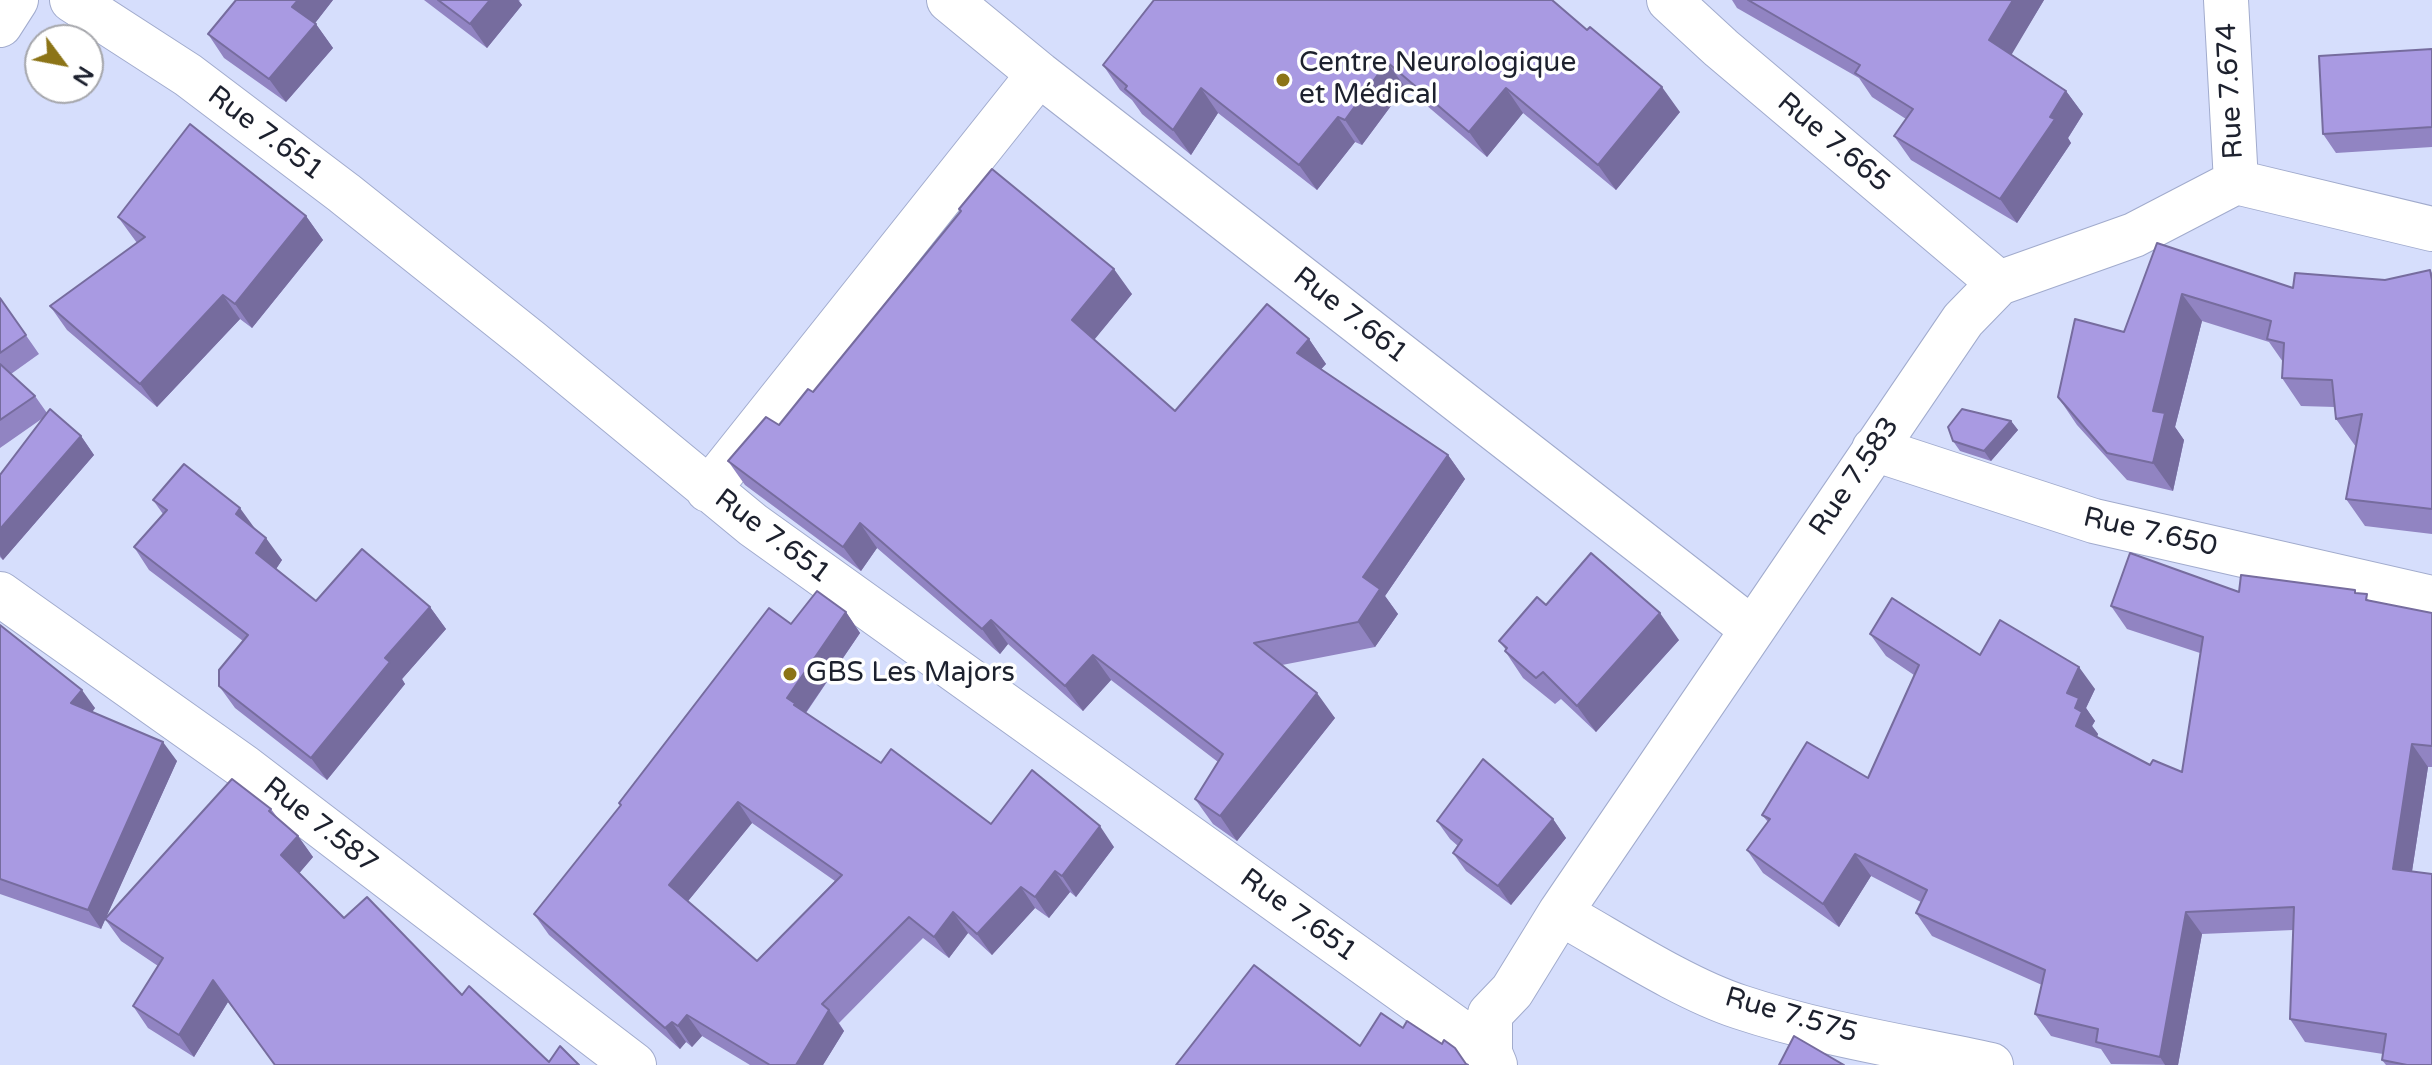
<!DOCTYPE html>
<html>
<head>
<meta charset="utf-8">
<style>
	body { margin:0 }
	#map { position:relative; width:2432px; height:1065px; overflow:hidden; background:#d6defc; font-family:"Varela Round",sans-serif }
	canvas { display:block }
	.north { position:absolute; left:24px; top:24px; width:80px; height:80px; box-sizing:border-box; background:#fff; border:2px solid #a5a6ab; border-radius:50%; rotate:122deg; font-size:22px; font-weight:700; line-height:32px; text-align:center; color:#1d212e }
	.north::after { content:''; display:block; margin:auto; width:28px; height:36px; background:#8c7417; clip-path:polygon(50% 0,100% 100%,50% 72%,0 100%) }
</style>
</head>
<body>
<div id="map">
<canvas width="2432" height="1065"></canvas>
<div class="north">N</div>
</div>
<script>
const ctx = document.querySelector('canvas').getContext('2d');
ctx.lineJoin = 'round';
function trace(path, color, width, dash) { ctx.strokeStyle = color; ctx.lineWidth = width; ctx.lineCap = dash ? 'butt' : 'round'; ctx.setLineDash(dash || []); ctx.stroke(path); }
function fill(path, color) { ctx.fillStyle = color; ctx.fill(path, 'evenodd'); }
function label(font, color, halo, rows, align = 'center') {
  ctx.font = font + ' "Varela Round",sans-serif'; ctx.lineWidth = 7; ctx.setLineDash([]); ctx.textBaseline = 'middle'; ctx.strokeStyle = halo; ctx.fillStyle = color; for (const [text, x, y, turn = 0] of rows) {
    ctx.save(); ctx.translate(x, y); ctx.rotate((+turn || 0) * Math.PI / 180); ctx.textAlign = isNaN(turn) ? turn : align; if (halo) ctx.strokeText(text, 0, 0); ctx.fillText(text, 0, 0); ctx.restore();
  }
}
const street = new Path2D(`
	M72 0 188 75 344 193 531 342 753 525 1490 1053
	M949 0 1039 74 1752 629
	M1669 0 1721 48 1999 283
	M2226 0 2236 182
	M0 25 16 0
	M1874 449 2094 521 2432 598
	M708 490 1039 74
	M0 594 244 767 634 1065
	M1560 913C1614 943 1682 988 1740 1007 1821 1034 1907 1047 1991 1065
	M1495 1065 1490 1053V1014L1512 991 1560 913 1963 320 1999 283 2134 235 2236 182 2432 229`);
trace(street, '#a1abcd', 46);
trace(street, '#fff', 44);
fill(new Path2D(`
	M333 0 315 23 333 48 286 102 224 58 208 34Z
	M424 0H520L519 1 522 5 487 48Z
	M1154 0 1680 112 1616 190 1523 113 1487 157 1405 87 1362 145 1355 142 1317 190 1218 113 1191 155 1142 114 1132 100 1120 90 1103 65Z
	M1732 0H2044L2011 54 2066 91 2083 114 2068 138 2071 143 2017 223 1911 160 1894 136 1906 119 1872 97 1859 78 1737 8Z
	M2432 49V147L2336 153 2323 134Z
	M959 209 1132 294 1094 339 1175 411 1309 339 1326 364 1321 369 1448 455 1465 479 1385 596 1398 614 1375 647 1282 665 1335 718 1237 841 1213 824 1195 799 1218 762 1111 680 1083 711 1008 644 1000 654 877 548 861 571 745 485 728 461 779 425 813 392 960 212Z
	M306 216 323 240 252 328 240 319 157 407 67 330 50 306 137 243 118 217Z
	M2157 243 2293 288 2385 280 2430 270 2432 273V534L2365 526 2346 499 2356 447 2336 419 2335 407 2301 406 2282 378 2283 362 2269 342 2202 321 2175 427 2184 440 2173 491 2127 480 2077 425 2058 397 2124 332Z
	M0 298 39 354 11 374 35 396 47 413 81 436 94 455 3 560 0 557V475L43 418 0 448Z
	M2011 421 2018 430 1991 461 1960 451 1953 441Z
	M153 500 255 529 282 560 276 569 316 601 430 607 446 629 402 679 405 684 327 780 235 708 219 686 243 641 149 570 134 547 163 514Z
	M2239 592 2358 593 2372 602 2432 613V767H2428L2412 871 2432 1065H2386L2382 1060 2383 1054 2305 1042 2290 1019 2293 930 2202 934 2178 1065 2111 1064 2101 1049 2051 1036 2035 1014 2042 985 1932 936 1916 913 1921 902 1871 876 1839 927 1763 873 1747 850 1768 822 1762 815 1868 778 1914 675 1886 656 1870 634 1980 655 2095 689 2086 708 2095 721 2092 726 2098 734 2097 737 2150 765 2182 772 2200 653 2127 629 2111 606Z
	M1546 605 1679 640 1596 732 1561 699 1555 704 1523 678 1505 651 1506 650 1499 641Z
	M846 612 860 633 806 713 881 763 991 824 1114 847 1076 897 1070 892 1049 918 1035 908 992 955 968 933 949 958 923 938 839 1023 844 1031 823 1065H750L702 1036 692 1047 686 1042 680 1049 549 935 534 914 621 805 619 803 791 624ZM752 823 835 881 757 961 688 901Z
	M0 625 95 708 92 712 177 761 105 919 271 809 277 817 298 836 313 857 299 873 344 918 462 995 549 1062 579 1065H275L228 1002 194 1057 148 1028 133 1006 158 966 121 941 105 919 101 929 0 894Z
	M1553 819 1566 838 1511 905 1466 871 1453 853 1458 846 1450 839 1437 821Z`), '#9184c2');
fill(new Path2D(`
	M298 0H333L309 31 292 7Z
	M490 0H518L522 5 487 48 470 24Z
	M2013 0H2044L2006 64 1989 40Z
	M316 24 333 48 286 102 269 79Z
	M1387 62 1405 87 1362 145 1345 120Z
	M1662 87 1680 112 1616 190 1598 165Z
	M1201 88 1218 113 1191 155 1173 130Z
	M1506 88 1523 113 1487 157 1469 132Z
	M2066 91 2083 114 2068 138 2071 143 2017 223 2000 199Z
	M1338 117 1355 142 1317 190 1299 165Z
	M306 216 323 240 252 328 235 304Z
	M1114 269 1132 294 1090 345 1072 320Z
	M2182 294 2202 321 2175 427 2184 440 2173 491 2153 463V411Z
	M223 295 240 319 157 407 140 384Z
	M1309 339 1326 364 1314 377 1297 353Z
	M2011 421 2018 430 1991 461 1984 451Z
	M81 436 94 455 3 560 0 555V529Z
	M1448 455 1465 479 1385 596 1398 614 1375 647 1358 622 1363 577Z
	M240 508 256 530 236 514Z
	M860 523 877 548 861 571 843 547Z
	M266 538 282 560 272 575 256 553Z
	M430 607 446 629 402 679 405 684 327 780 311 758 385 658Z
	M846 612 860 633 804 715 787 698Z
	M1660 613 1679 640 1596 732 1577 706Z
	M991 620 1008 644 1000 654 982 629Z
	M1093 655 1111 680 1083 711 1065 686Z
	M2079 667 2095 689 2086 708 2095 721 2092 726 2098 734 2092 749 2076 726 2075 708 2067 693Z
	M82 690 95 708 85 722 71 703Z
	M1317 693 1335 718 1237 841 1220 816Z
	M163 742 177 761 101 929 88 910Z
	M2412 744 2428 767 2409 891 2393 869Z
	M738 802 752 823 684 906 669 885Z
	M1553 819 1566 838 1511 905 1498 886Z
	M1100 826 1114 847 1076 897 1062 876Z
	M298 836 313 857 296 877 281 855Z
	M1855 854 1871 876 1839 927 1823 904Z
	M1055 871 1070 892 1049 918 1035 897Z
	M1021 887 1035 908 992 955 977 934Z
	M953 912 968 933 949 958 934 937Z
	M2186 912 2202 934 2178 1065H2165L2160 1057Z
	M213 980 228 1002 194 1057 179 1035Z
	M829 1010 844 1031 823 1065H796Z
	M687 1015 702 1036 692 1047 678 1026Z
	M672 1022 686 1042 680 1049 665 1028Z`), '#766c9e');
const building = new Path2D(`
	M236 0H298L292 7 316 24 269 79 208 34Z
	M438 0H490L470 24Z
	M1154 0H1552L1587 30 1590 27 1662 87 1598 165 1506 88 1469 132 1387 62 1345 120 1338 117 1299 165 1201 88 1173 130 1125 89 1127 86 1103 65Z
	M1748 0H2013L1989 40 2066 91 2050 117 2055 119 2000 199 1894 136 1913 109 1855 73 1860 65Z
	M2432 49V127L2323 134 2319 56Z
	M190 124 306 216 235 304 223 295 140 384 50 306 145 237 118 217Z
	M992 169 1114 269 1072 320 1175 411 1267 304 1309 339 1297 353 1448 455 1363 577 1380 589 1358 622 1254 643 1317 693 1220 816 1195 799 1223 754 1093 655 1065 686 991 620 982 629 860 523 843 547 728 461 766 417 779 425 808 389 813 392 961 211 959 209Z
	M2157 243 2293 288 2295 273 2385 280 2430 270 2432 280V509L2346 499 2362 414 2336 419 2332 380 2282 378 2284 343 2267 339 2271 321 2182 294 2153 411 2165 413 2153 463 2107 453 2058 397 2075 319 2124 332Z
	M0 298 26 335 0 353Z
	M0 364 35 396 0 420Z
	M50 409 81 436 0 529V475Z
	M1962 409 2011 421 1984 451 1953 441 1948 427Z
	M184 464 240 508 236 514 266 538 256 553 316 601 362 549 430 607 385 658 390 662 311 758 219 686V670L248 635 134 547 167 510 153 500Z
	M1591 553 1660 613 1577 706 1543 672 1536 678 1505 651 1507 648 1499 641 1537 597 1546 605Z
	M2130 553 2239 592 2241 575 2355 590V593L2367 594 2366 600 2432 613V746L2412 744 2393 869 2432 874V1065H2407L2382 1060 2386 1034 2290 1019 2294 907 2186 912 2160 1057 2096 1042 2098 1029 2035 1014 2045 970 1916 913 1927 890 1855 854 1823 904 1747 850 1770 819 1762 815 1807 742 1868 778 1919 665 1870 634 1892 598 1980 655 2000 620 2079 667 2067 693 2079 698 2075 708 2082 712 2076 726 2150 765 2153 760 2182 772 2203 637 2111 606Z
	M817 591 846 612 787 698 796 704 794 705 881 763 891 749 991 824 1032 770 1100 826 1062 876 1055 871 1035 897 1021 887 977 934 953 912 934 937 909 917 822 1004 829 1010 796 1065H770L687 1015 678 1026 672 1022 665 1028 534 914 621 805 619 803 769 608 791 624ZM738 802 842 875 757 961 669 885Z
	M0 625 82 690 71 703 163 742 88 910 0 879Z
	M1483 759 1553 819 1498 886 1453 853 1462 840 1437 821Z
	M232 779 271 809 269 811 298 836 281 855 344 918 367 897 462 995 469 986 549 1062 560 1046 579 1065H275L213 980 179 1035 133 1006 163 958 105 919Z
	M1254 965 1360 1046 1381 1013 1403 1028 1407 1021 1442 1044 1444 1040 1455 1048 1466 1064 1468 1065H1176Z
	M1794 1036 1844 1065H1779Z`);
fill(building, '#a99ae2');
trace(building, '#766c9e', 2);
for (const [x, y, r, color] of [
	[1283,80,8,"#8c7417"],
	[790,674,8,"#8c7417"]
]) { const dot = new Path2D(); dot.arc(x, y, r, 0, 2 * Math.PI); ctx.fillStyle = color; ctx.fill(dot); trace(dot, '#fff', 3); }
label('28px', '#1d212e', '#fff', [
	["Centre Neurologique",1299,64],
	["et Médical",1299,96],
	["GBS Les Majors",806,674]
], 'left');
label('28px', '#1d212e', '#fff', [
	["Rue 7.674",2231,91,-93],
	["Rue 7.651",265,134,37],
	["Rue 7.665",1833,143,40],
	["Rue 7.661",1350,316,38],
	["Rue 7.583",1855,477,-56],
	["Rue 7.650",2150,533,13],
	["Rue 7.651",772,537,37],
	["Rue 7.587",320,826,38],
	["Rue 7.651",1298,916,36],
	["Rue 7.575",1791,1016,16]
]);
</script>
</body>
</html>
